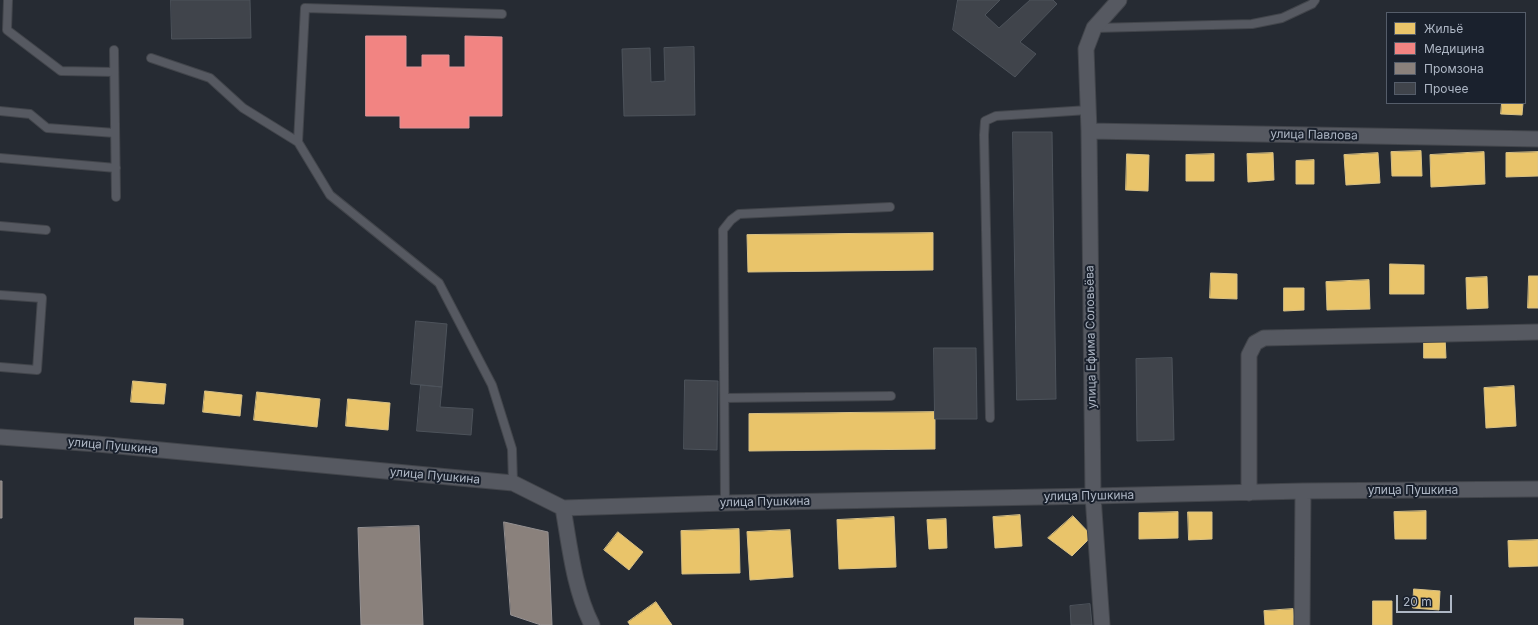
<!DOCTYPE html>
<html>
<head>
<meta charset="utf-8">
<style>
	body { margin:0 }
	#map { position:relative; width:1538px; height:625px; overflow:hidden; background:#262b33; font-family:Inter,sans-serif }
	canvas { display:block }
	.legend { position:absolute; left:1386px; top:12px; width:140px; height:92px; box-sizing:border-box; background:#1a212d; border:1px solid #555d6a; margin:0; padding:5px 7px; list-style:none; font-size:12px; color:#aeb7c5 }
	.legend li { display:flex; align-items:center; gap:8px; height:20px }
	.legend b { width:20px; border:1px solid #555d6a }
	.scale { position:absolute; left:1396px; top:595px; width:56px; height:18px; box-sizing:border-box; border:2px solid #aeb7c5; border-top:0; padding-left:5px; font-size:12px; line-height:14px; white-space:nowrap; color:#aeb7c5; -webkit-text-stroke:3px #1a212d; paint-order:stroke }
</style>
</head>
<body>
<div id="map">
<canvas width="1538" height="625"></canvas>
<ul class="legend">
<li><b style="height:11px;background:#e9c46a"></b>Жильё</li>
<li><b style="height:11px;background:#f28482"></b>Медицина</li>
<li><b style="height:11px;background:#8a817c"></b>Промзона</li>
<li><b style="height:11px;background:#40444b"></b>Прочее</li>
</ul>
<div class="scale">20 m</div>
</div>
<script>
const ctx = document.querySelector('canvas').getContext('2d');
ctx.lineJoin = 'round';
function fill(path, color) { ctx.fillStyle = color; ctx.fill(path, 'evenodd'); }
function trace(path, color, width, dash) { ctx.strokeStyle = color; ctx.lineWidth = width; ctx.lineCap = dash ? 'butt' : 'round'; ctx.setLineDash(dash || []); ctx.stroke(path); }
function label(font, color, halo, rows, align = 'center') {
  ctx.font = font + ' Inter,sans-serif'; ctx.lineWidth = 4; ctx.setLineDash([]); ctx.textBaseline = 'middle'; ctx.strokeStyle = halo; ctx.fillStyle = color; for (const [text, x, y, turn = 0] of rows) {
    ctx.save(); ctx.translate(x, y); ctx.rotate((+turn || 0) * Math.PI / 180); ctx.textAlign = isNaN(turn) ? turn : align; if (halo) ctx.strokeText(text, 0, 0); ctx.fillText(text, 0, 0); ctx.restore();
  }
}
const homes = new Path2D(`
	M1502 103H1523L1522 115 1501 114Z
	M1421 151 1422 176H1392L1391 152Z
	M1484 152 1485 184 1431 187 1430 155Z
	M1538 152V176L1506 177V153Z
	M1273 153 1274 180 1248 182 1247 154Z
	M1378 153 1380 183 1346 185 1344 155Z
	M1127 154 1149 155 1148 191 1126 190Z
	M1214 154V181H1186V155Z
	M1314 160V184H1296V161Z
	M933 233V270L748 272 747 235Z
	M1390 264 1424 265V294H1390Z
	M1211 273 1237 274V299L1210 298Z
	M1529 276H1538V308H1528Z
	M1487 277 1488 308 1467 309 1466 278Z
	M1369 280 1370 309 1327 310 1326 282Z
	M1284 288H1304V310L1284 311Z
	M1424 337H1445L1446 358H1424Z
	M133 381 166 384 164 404 131 402Z
	M1514 386 1516 426 1486 428 1484 388Z
	M205 391 242 395 240 416 203 412Z
	M257 392 320 399 317 427 254 420Z
	M348 399 390 403 388 430 346 426Z
	M935 412V449L749 451V414Z
	M1426 511V539H1395L1394 512Z
	M1178 512V538L1139 539V513Z
	M1188 512H1212V539L1189 540Z
	M1020 515 1022 546 995 548 993 517Z
	M1073 516 1092 536 1072 556 1048 538Z
	M894 517 896 567 839 569 837 520Z
	M946 519 947 548 929 549 927 520Z
	M739 529 740 573 682 574 681 531Z
	M790 530 793 577 750 580 747 532Z
	M618 532 643 552 629 570 604 550Z
	M1538 540V566L1509 567 1508 541Z
	M1414 589 1440 591 1439 610 1413 608Z
	M1373 601H1392V625H1373Z
	M656 602 672 625H630L628 622Z
	M1293 609 1294 625H1265L1264 611Z`);
fill(homes, '#e9c46a');
trace(homes, '#d7c085', 1);
const health = new Path2D(`
	M366 36H406V67H422V55H449V67H465V36L502 37V116H469V128H400V116H366Z`);
fill(health, '#f28482');
trace(health, '#de9396', 1);
const industry = new Path2D(`
	M0 481H2V518H0Z
	M504 522 548 532 552 625H541L511 615Z
	M419 526 423 625H361L358 528Z
	M135 618 183 619V625H135Z`);
fill(industry, '#8a817c');
trace(industry, '#959192', 1);
const building = new Path2D(`
	M171 0H250L251 38 172 39Z
	M958 0H1000L985 15 999 28 1030 0H1053L1057 4 1020 42 1036 54 1015 77 953 30Z
	M694 47 695 115 624 116 622 49 650 48 651 82 665 81 664 48Z
	M1013 132H1052L1056 399 1017 400Z
	M416 321 447 324 442 387 411 384Z
	M934 348H976L977 419H935Z
	M1172 358 1174 440 1137 441 1136 359Z
	M685 380 718 381 717 450 684 449Z
	M421 385 442 387 440 407 473 409 471 435 417 431Z
	M1090 604 1092 625H1071L1070 606Z`);
fill(building, '#40444b');
trace(building, '#4d535b', 1);
const service = new Path2D(`
	M8 0 7 30 61 71 114 72
	M502 14 305 8 298 142 330 195 439 283 492 385 512 449 513 483
	M1095 28 1252 24 1282 18 1312 4 1315 0
	M114 50 116 197
	M151 58 210 78 243 108 298 142
	M0 111 30 114 47 128 115 133
	M0 158 116 168
	M0 226 46 230
	M0 295 42 298 37 370 0 367
	M725 398 891 396
	M990 418 984 135 985 121 996 116 1088 110
	M725 503 723 230 731 220 739 214 890 207`);
const minor = new Path2D(`
	M1089 131 1538 139
	M0 437 97 444 513 483 563 508 725 503 1093 496 1303 491 1538 489
	M1249 493V355L1255 343 1264 338 1538 332
	M563 508C570 548 574 589 592 625
	M1102 625 1093 496 1089 131 1086 49 1094 28 1119 0
	M1302 625 1303 491`);
trace(service, '#42454b', 10);
trace(minor, '#42454b', 17);
trace(service, '#565961', 8);
trace(minor, '#565961', 15);
label('12px', '#aeb7c5', '#1a212d', [
	["улица Павлова",1314,135,1],
	["улица Ефима Соловьёва",1091,337,-91],
	["улица Пушкина",113,446,5],
	["улица Пушкина",435,476,5],
	["улица Пушкина",1413,490],
	["улица Пушкина",1089,496,-1],
	["улица Пушкина",765,502,-1]
]);
</script>
</body>
</html>
